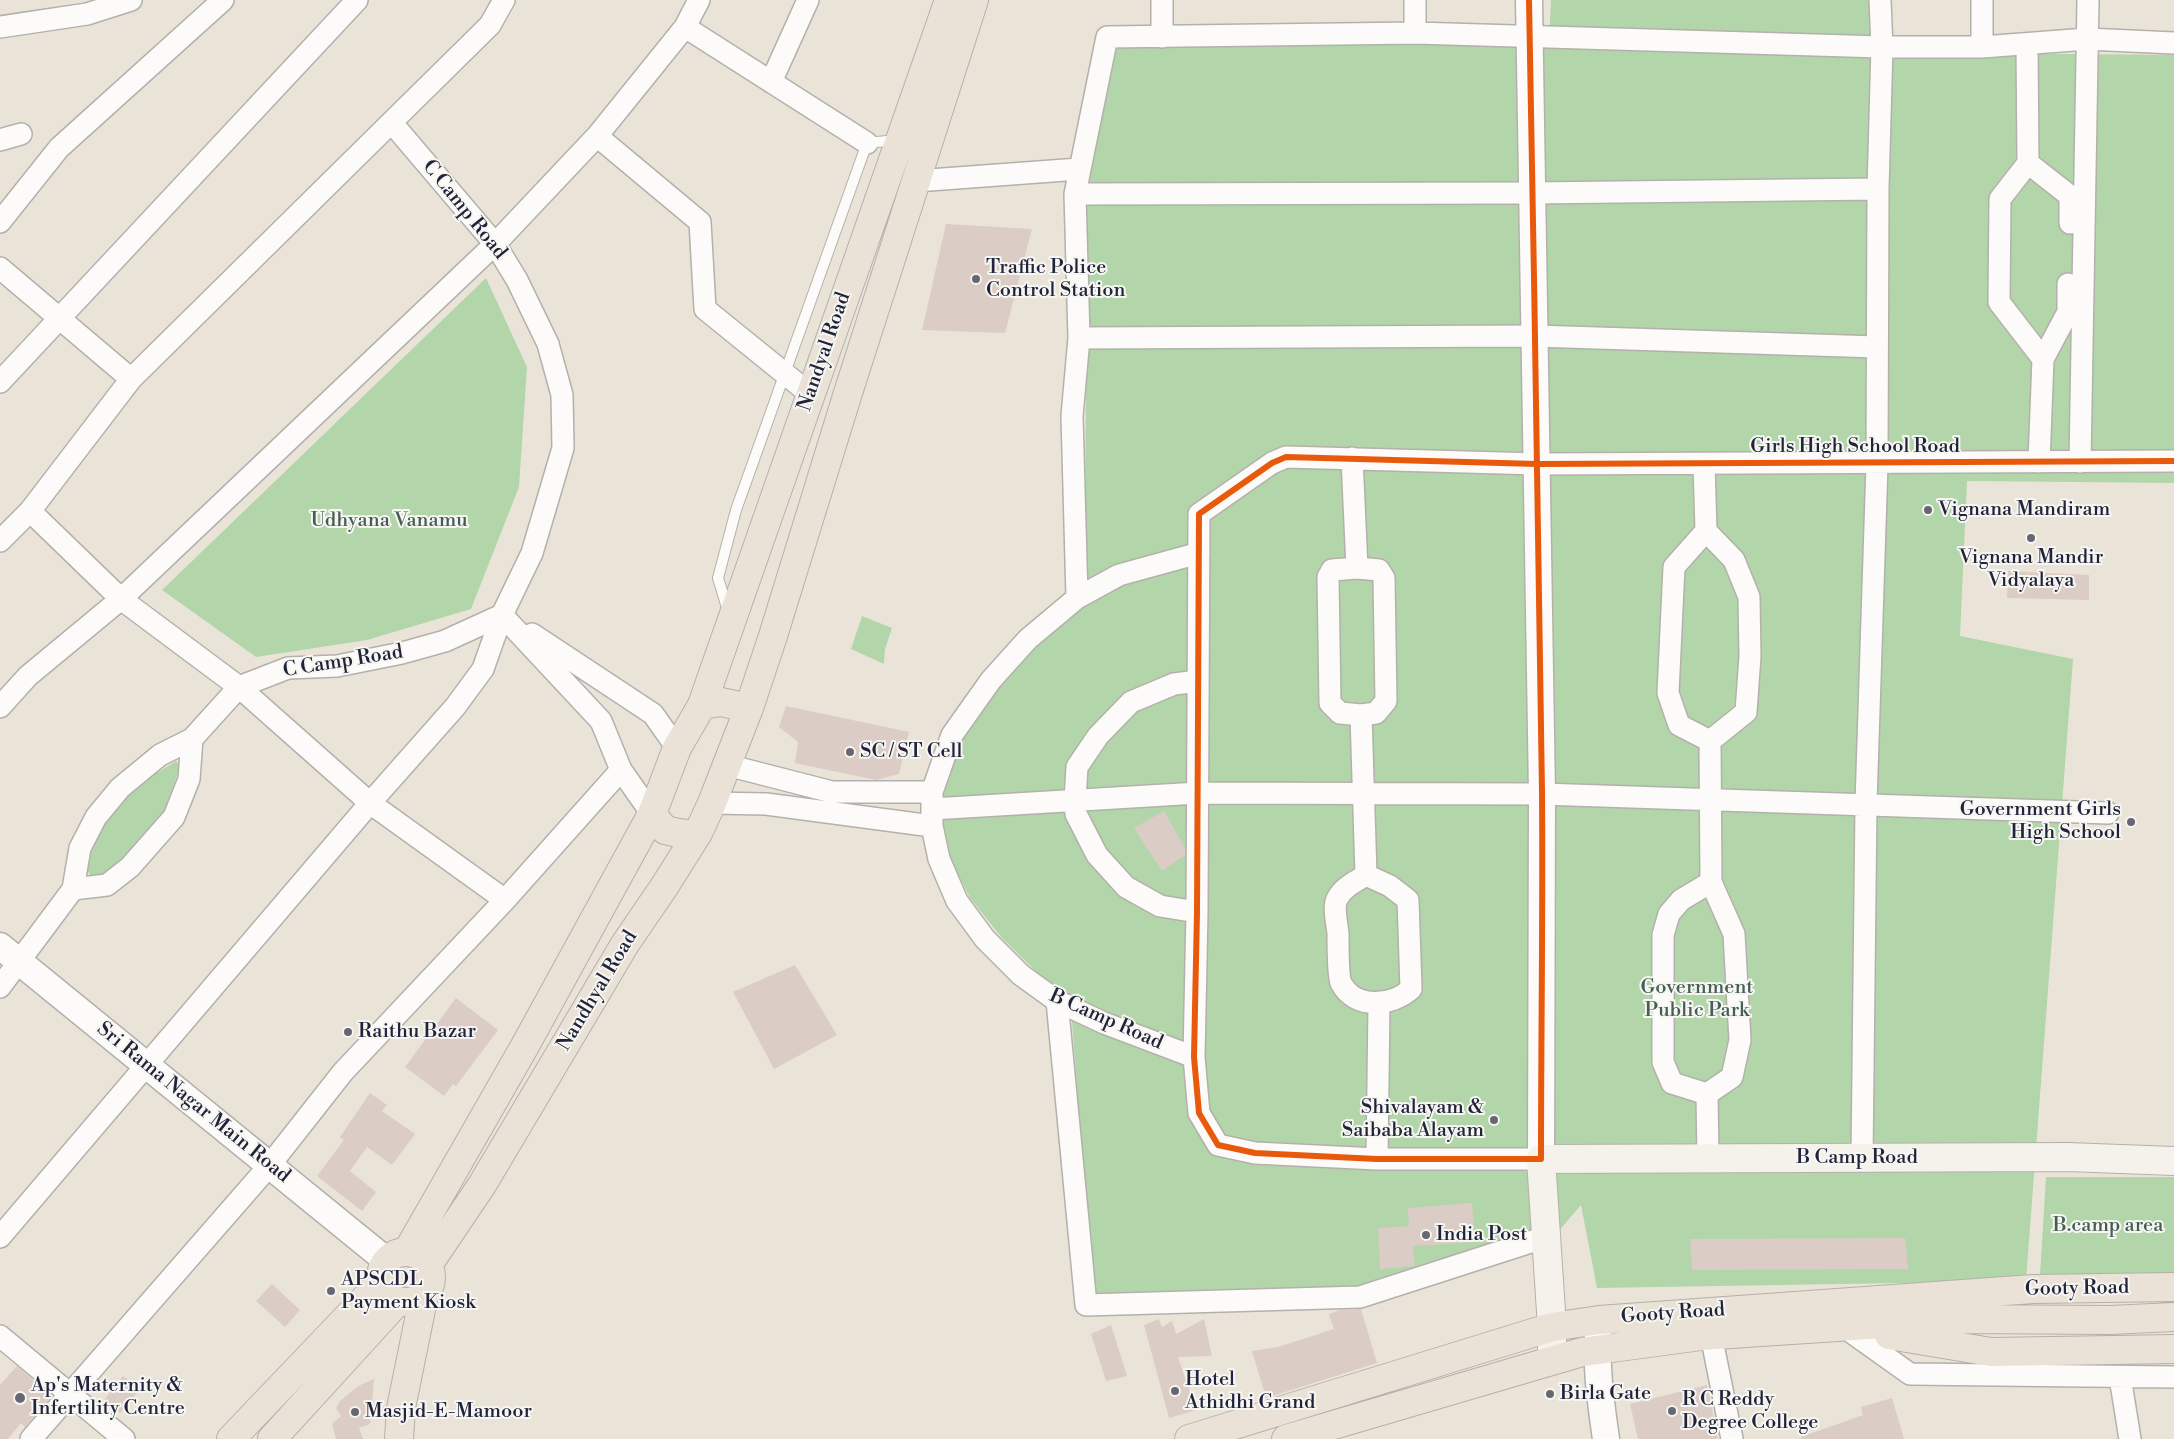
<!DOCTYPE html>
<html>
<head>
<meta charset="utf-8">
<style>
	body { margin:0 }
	canvas { display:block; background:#eae4d8 }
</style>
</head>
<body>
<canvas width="2174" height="1439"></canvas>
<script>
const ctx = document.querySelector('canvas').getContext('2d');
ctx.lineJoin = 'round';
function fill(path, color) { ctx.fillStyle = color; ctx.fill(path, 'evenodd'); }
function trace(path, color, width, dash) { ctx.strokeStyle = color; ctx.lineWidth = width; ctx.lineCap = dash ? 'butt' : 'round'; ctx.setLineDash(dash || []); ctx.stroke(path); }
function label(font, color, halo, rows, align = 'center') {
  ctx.font = font + ' "Libre Bodoni",serif'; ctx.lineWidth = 4; ctx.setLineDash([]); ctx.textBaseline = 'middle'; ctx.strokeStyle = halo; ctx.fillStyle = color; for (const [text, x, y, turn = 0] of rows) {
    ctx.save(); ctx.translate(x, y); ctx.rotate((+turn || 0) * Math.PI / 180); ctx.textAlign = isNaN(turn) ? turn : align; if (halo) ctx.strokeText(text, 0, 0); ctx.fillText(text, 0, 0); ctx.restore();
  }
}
fill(new Path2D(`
	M1551 0H1869L1876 52 2174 55V483L1967 481 1960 636 2073 659 2026 1281 1597 1288 1581 1205 1557 1233 1357 1294 1093 1298 1070 996 1045 980 1002 938 970 898 944 846 940 800 962 733 1005 674 1085 606 1086 327 1082 189 1112 45 1549 43Z
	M486 278 527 367 519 487 471 609 367 640 256 657 162 590Z
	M862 616 892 628 885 649 884 664 851 649Z
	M176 761 180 766 164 813 127 854 103 874 91 876 86 869 100 827 141 783Z
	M2046 1177H2174V1275L2040 1274Z`), '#b2d6aa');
fill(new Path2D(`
	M946 224 1032 229 1005 333 922 330Z
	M2008 571 2089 575V600L2007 598Z
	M786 706 909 732 899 774 876 780 795 763 798 742 779 727Z
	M1164 811 1185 848V855L1162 871 1134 828Z
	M795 965 837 1035 774 1069 733 992Z
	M456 998 498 1030 456 1086 453 1084 444 1096 405 1067Z
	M370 1093 387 1105 382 1111 415 1134 392 1165 367 1147 350 1171 376 1192 362 1211 317 1176 344 1140 340 1137Z
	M1472 1203 1475 1242 1413 1246 1415 1266 1380 1269 1378 1228 1409 1226 1408 1208Z
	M1905 1238 1908 1269 1692 1270 1690 1239Z
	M272 1284 300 1310 285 1327 256 1301Z
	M1361 1309 1377 1363 1266 1398 1252 1351 1278 1347 1334 1329 1329 1314 1340 1310Z
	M1159 1319 1162 1327 1172 1321 1176 1334 1204 1319 1212 1356 1178 1357 1196 1410 1169 1418 1144 1325Z
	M1111 1325 1127 1376 1106 1381 1091 1334Z
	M17 1366 52 1396 25 1427 21 1423 8 1439H0V1385Z
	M123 1376 140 1389 120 1413 104 1400Z
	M374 1379 370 1424 359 1428 363 1439H336L332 1424 341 1416 336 1408 340 1401 358 1386Z
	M1707 1385 1718 1439H1638L1630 1404Z
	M1892 1398 1904 1439H1801V1437L1863 1415 1861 1407Z`), '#dbccc6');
const service = new Path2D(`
	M728 611 718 578 736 510 867 143 897 140`);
const minor = new Path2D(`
	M1162 0V37
	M1982 0V47
	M0 27 87 14 131 0
	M685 27 867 143
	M1415 33V0
	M2027 44 2028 163 2000 199 1999 302 2043 359
	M771 82 808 0
	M597 136 700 222 705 309 810 394
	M0 140 21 134
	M2028 163 2070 196V223
	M916 181 1079 169
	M1075 194 1532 193 1878 189
	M0 222 59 148 223 0
	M0 268 131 379
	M1079 338 1535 336 1877 347
	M0 382 357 0
	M1352 458 1357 568
	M2039 462 2043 359 2068 312V284
	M2080 462 2088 0
	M1704 464 1706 531 1734 560 1749 597 1750 656 1746 712 1710 741
	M30 511 121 599 239 687 370 803 505 900
	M1706 531 1674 567 1668 693 1679 725 1710 741
	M0 541 30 511 131 379 490 25 504 0
	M1357 568 1379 570 1384 578 1386 701 1376 713 1361 715 1340 713 1330 703 1328 577 1332 570Z
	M1077 598 1072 416 1079 338 1075 194 1107 37 1415 33 1882 47H1982L2087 39 2174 43
	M502 615 601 721 621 770 652 814
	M532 634 653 714 677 748
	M0 707 28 676 121 599 495 244 597 136 685 27 699 0
	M1361 715 1366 875
	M727 765 832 792H932
	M712 803 766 804 932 826
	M932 809 1198 793 1542 794 2108 813
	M1366 875 1390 886 1408 900 1411 989C1392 1006 1355 1010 1341 983 1338 976 1338 943 1338 933 1337 924 1333 907 1337 899 1343 887 1355 882 1366 875Z
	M73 889 107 885 130 867 174 817 189 779 192 739
	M1197 912 1160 906 1126 887 1097 855 1076 814 1075 800 1077 767 1098 736 1131 702 1174 684 1198 681
	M0 987 73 889 80 848 96 817 120 788 160 755 192 739 239 687 288 668 337 666 402 653 445 641 502 615 532 553 563 448 562 395 548 344 517 280 495 244 392 123
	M1057 1001 1086 1305 1360 1297 1546 1237
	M1194 1057 1104 1023 1057 1001 1021 975 985 939 957 901 939 859 932 826V792L952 735 991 680 1028 639 1077 598 1119 575 1199 553
	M1707 1094 1732 1077 1740 1040 1734 934 1711 882 1710 741
	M1707 1094 1672 1083 1663 1062V935L1669 914 1681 900 1711 882
	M1707 1094 1708 1158
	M1862 1158 1866 804 1877 464 1878 189 1882 47 1880 0
	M1377 1159 1379 1004
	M1541 1159H1377L1255 1153 1218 1145 1199 1113 1194 1057 1197 912 1199 514 1272 463 1286 457 1537 464 2174 461
	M0 1237 370 803 455 707 483 669 502 615
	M1844 1327 1910 1374 2174 1377
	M1711 1335 1732 1439
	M0 1336 124 1439
	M2120 1377 2130 1439
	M31 1439 269 1166 343 1072 505 900 621 770`);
const tertiary = new Path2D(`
	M1529 0 1542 794 1541 1159
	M0 946 387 1261
	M1599 1320C1595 1362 1600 1397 1606 1439`);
const secondary = new Path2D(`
	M1552 1360V1327L1541 1159 2068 1157 2174 1161`);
const primary = new Path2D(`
	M702 705 721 702 749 708
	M652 814 665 830 683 834 698 833
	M381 1277a25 25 0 1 1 50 0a25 25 0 1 1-50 0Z
	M407 1252 526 1044 652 814 677 748 702 705 949 0
	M428 1265 482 1185 625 944 664 887 698 833 712 803 749 708 773 636 847 396 974 0
	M1889 1335 1991 1352 2174 1349
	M231 1439 381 1282
	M272 1439 398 1301
	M399 1439 401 1408 424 1295
	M1189 1439 1552 1327 1599 1320 2033 1289 2174 1287
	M1286 1439 1582 1352 1701 1336 1958 1319 2110 1320 2174 1317`);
trace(service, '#b4b0ab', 12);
trace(minor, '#b4b0ab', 24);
trace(tertiary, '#b4b0ab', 29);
trace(secondary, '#b4b0ab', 30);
trace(primary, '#b4b0ab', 30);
trace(service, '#fcfbf9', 10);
trace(minor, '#fcfbf9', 21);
trace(tertiary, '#fcfbf9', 26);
trace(secondary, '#f5f1eb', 28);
trace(primary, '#eae2d6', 28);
trace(new Path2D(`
	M1529 0C1533 264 1540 528 1542 792 1543 914 1541 1037 1541 1159H1377L1255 1153 1218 1145 1199 1113 1194 1057 1197 912 1199 514 1272 463 1286 457 1537 464 2174 461`), '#e8590c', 6);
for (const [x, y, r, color] of [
	[976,279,5,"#686672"],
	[1928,510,5,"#686672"],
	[2031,538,5,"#686672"],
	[850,752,5,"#686672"],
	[2131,822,5,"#686672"],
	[348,1032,5,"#686672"],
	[1494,1120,5,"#686672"],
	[1426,1235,5,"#686672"],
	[331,1291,5,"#686672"],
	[1175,1391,5,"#686672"],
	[1550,1394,5,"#686672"],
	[20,1398,6,"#686672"],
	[1672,1411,5,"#686672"],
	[355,1412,5,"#686672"]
]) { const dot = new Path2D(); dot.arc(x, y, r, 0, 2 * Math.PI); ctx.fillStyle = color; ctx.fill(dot); trace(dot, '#f6f6f2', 2); }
label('20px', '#22223b', '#f6f6f2', [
	["C Camp Road",464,210,51],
	["Nandyal Road",825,352,-71],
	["Girls High School Road",1855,447],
	["C Camp Road",343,662,-9],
	["Nandhyal Road",598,991,-59],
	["B Camp Road",1106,1020,24],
	["Sri Rama Nagar Main Road",193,1103,39],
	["B Camp Road",1857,1158],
	["Gooty Road",2077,1289,-1],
	["Gooty Road",1673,1314,-4]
]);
label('20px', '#22223b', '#f6f6f2', [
	["Traffic Police",986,268],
	["Control Station",986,291],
	["Vignana Mandiram",1938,510],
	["Vignana Mandir",2031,558,"center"],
	["Vidyalaya",2031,581,"center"],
	["SC / ST Cell",860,752],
	["Government Girls",2121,810,"right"],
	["High School",2121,833,"right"],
	["Raithu Bazar",358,1032],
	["Shivalayam &",1484,1108,"right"],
	["Saibaba Alayam",1484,1131,"right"],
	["India Post",1436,1235],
	["APSCDL",341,1280],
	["Payment Kiosk",341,1303],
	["Hotel",1185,1380],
	["Athidhi Grand",1185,1403],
	["Ap's Maternity &",31,1386],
	["Infertility Centre",31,1409],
	["Birla Gate",1560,1394],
	["R C Reddy",1682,1400],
	["Degree College",1682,1423],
	["Masjid-E-Mamoor",365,1412]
], 'left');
label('20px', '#455d55', '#f6f6f2', [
	["Udhyana Vanamu",389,521],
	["Government",1697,988],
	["Public Park",1697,1011],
	["B.camp area",2108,1226]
]);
</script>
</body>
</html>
